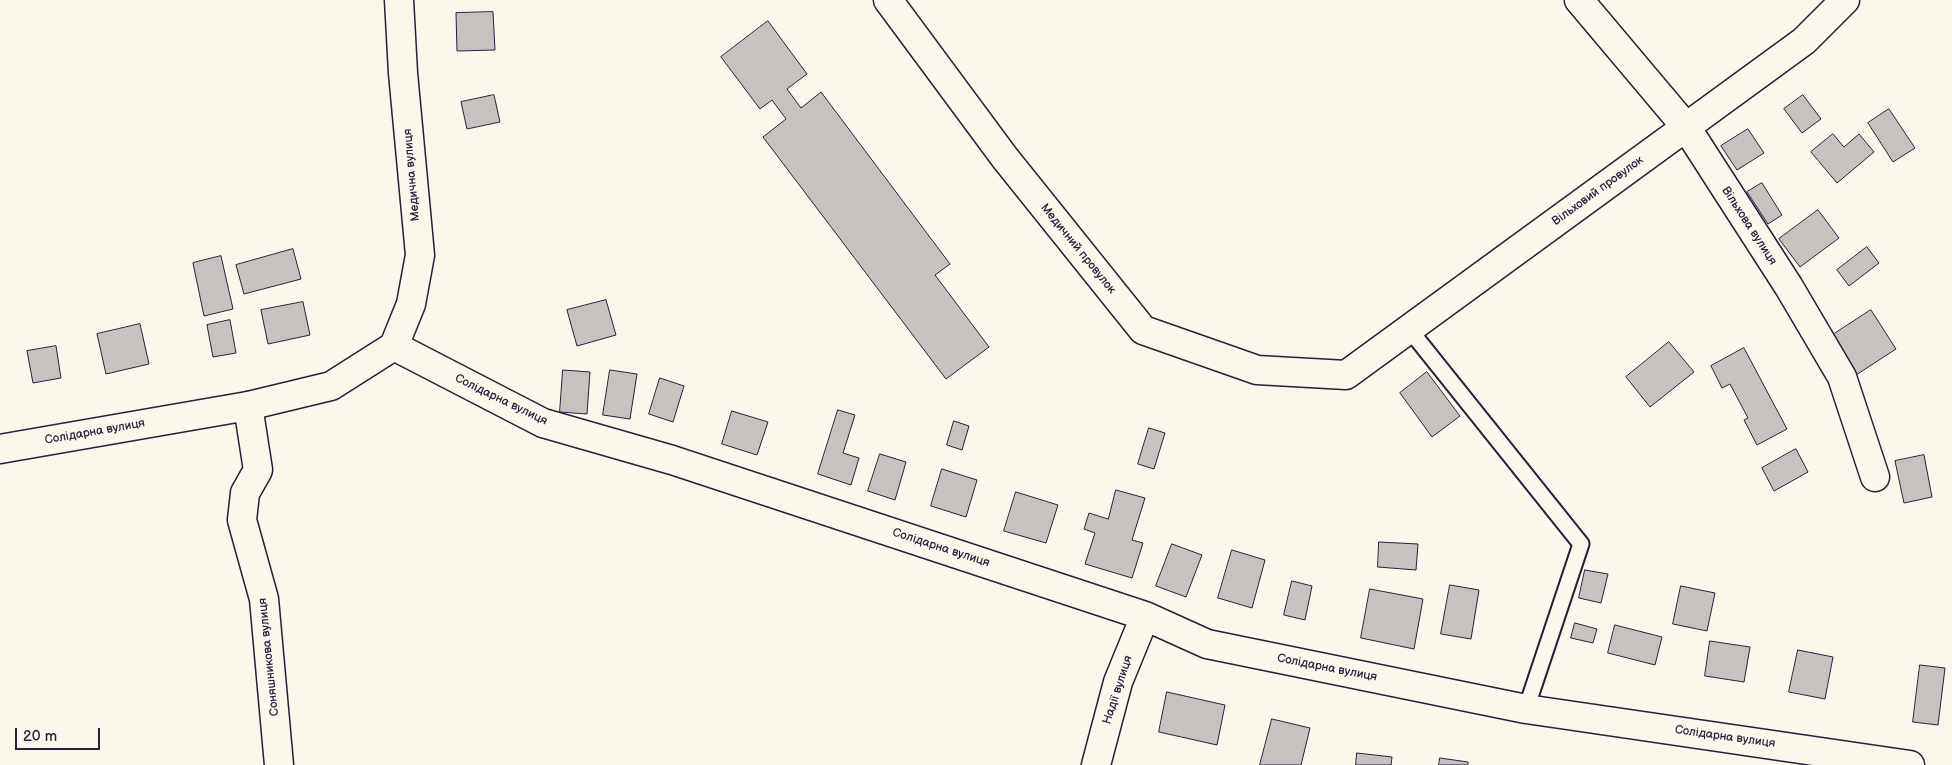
<!DOCTYPE html>
<html>
<head>
<meta charset="utf-8">
<style>
	body { margin:0 }
	#map { position:relative; width:1952px; height:765px; overflow:hidden; background:#fbf7ec; font-family:"Balsamiq Sans",sans-serif }
	canvas { display:block }
	.scale { position:absolute; left:15px; top:728px; width:85px; height:22px; box-sizing:border-box; border:2px solid #22223b; border-top:0; padding-left:6px; font-size:15px; line-height:18px; white-space:nowrap; color:#22223b; -webkit-text-stroke:4px #fbf7ec; paint-order:stroke }
</style>
</head>
<body>
<div id="map">
<canvas width="1952" height="765"></canvas>
<div class="scale">20 m</div>
</div>
<script>
const ctx = document.querySelector('canvas').getContext('2d');
ctx.lineJoin = 'round';
function fill(path, color) { ctx.fillStyle = color; ctx.fill(path, 'evenodd'); }
function trace(path, color, width, dash) { ctx.strokeStyle = color; ctx.lineWidth = width; ctx.lineCap = dash ? 'butt' : 'round'; ctx.setLineDash(dash || []); ctx.stroke(path); }
function label(font, color, halo, rows, align = 'center') {
  ctx.font = font + ' "Balsamiq Sans",sans-serif'; ctx.lineWidth = 4; ctx.setLineDash([]); ctx.textBaseline = 'middle'; ctx.strokeStyle = halo; ctx.fillStyle = color; for (const [text, x, y, turn = 0] of rows) {
    ctx.save(); ctx.translate(x, y); ctx.rotate((+turn || 0) * Math.PI / 180); ctx.textAlign = isNaN(turn) ? turn : align; if (halo) ctx.strokeText(text, 0, 0); ctx.fillText(text, 0, 0); ctx.restore();
  }
}
const building = new Path2D(`
	M493 12 495 50 457 51 456 13Z
	M768 21 807 74 787 89 801 108 821 92 950 264 935 275 989 347 946 379 763 137 786 119 772 100 760 109 721 57Z
	M494 95 500 122 467 129 461 102Z
	M1803 95 1821 119 1802 133 1784 109Z
	M1889 109 1915 148 1893 162 1868 123Z
	M1748 129 1764 153 1737 170 1721 146Z
	M1833 134 1844 147 1859 134 1874 152 1837 183 1811 152Z
	M1762 183 1782 215 1768 224 1747 192Z
	M1818 210 1839 238 1800 267 1779 239Z
	M1867 247 1879 263 1849 286 1837 270Z
	M293 249 301 279 244 294 236 265Z
	M221 256 233 309 204 316 193 263Z
	M606 300 616 335 577 346 567 310Z
	M303 302 310 335 268 344 261 310Z
	M1871 310 1896 349 1856 375 1831 336Z
	M230 320 236 353 213 357 207 325Z
	M140 324 149 364 106 374 97 334Z
	M1669 342 1694 372 1650 407 1626 377Z
	M56 346 61 378 33 383 27 351Z
	M1744 348 1787 429 1757 445 1744 420 1748 418 1730 384 1722 388 1711 366Z
	M563 370 590 372 587 414 560 412Z
	M610 370 637 374 630 419 603 415Z
	M1427 372 1460 416 1432 437 1400 393Z
	M660 378 684 386 673 422 649 414Z
	M838 410 855 415 843 453 859 458 851 485 818 474Z
	M732 411 768 422 757 455 722 444Z
	M954 421 969 426 962 450 947 445Z
	M1149 428 1165 433 1154 469 1138 464Z
	M1796 449 1808 472 1774 491 1762 468Z
	M880 454 906 462 895 500 868 491Z
	M1924 455 1932 497 1904 503 1895 461Z
	M942 469 977 480 966 517 931 506Z
	M1116 490 1145 498 1132 540 1143 543 1132 578 1085 564 1095 533 1084 529 1089 513 1108 519Z
	M1016 492 1058 505 1046 543 1004 531Z
	M1379 542 1418 544 1416 570 1378 567Z
	M1172 544 1202 555 1186 597 1156 586Z
	M1232 550 1265 560 1252 608 1218 598Z
	M1585 570 1608 574 1601 603 1579 598Z
	M1292 581 1312 586 1305 620 1284 615Z
	M1450 585 1479 590 1471 639 1441 634Z
	M1681 586 1715 593 1707 631 1673 624Z
	M1370 589 1423 599 1414 649 1361 638Z
	M1575 623 1597 629 1593 643 1571 638Z
	M1615 625 1662 637 1655 665 1608 653Z
	M1710 641 1750 647 1744 682 1705 676Z
	M1798 650 1833 657 1825 699 1789 692Z
	M1920 665 1945 668 1938 725 1913 722Z
	M1167 692 1225 705 1217 745 1159 732Z
	M1272 719 1310 728 1301 765H1260Z
	M1357 753 1392 757 1391 765H1356Z
	M1440 758 1468 762V765H1439Z`);
fill(building, '#c6c2c0');
trace(building, '#22223b', 1);
const service = new Path2D(`
	M1409 329 1581 544 1526 709`);
const minor = new Path2D(`
	M888 0 1005 158 1143 330 1257 370 1346 375 1804 41 1845 0
	M1579 0 1686 127 1789 287 1842 377 1875 477
	M394 346 543 423 672 460 1145 616 1207 644 1526 709 1910 765
	M248 406 258 470 245 493 242 520 264 599 279 765
	M1096 765 1118 682 1145 616`);
const tertiary = new Path2D(`
	M0 449 248 406 331 386 394 346 411 304 420 255 403 73 399 0`);
trace(service, '#22223b', 19);
trace(minor, '#22223b', 31);
trace(tertiary, '#22223b', 31);
trace(service, '#fbf7ec', 15);
trace(minor, '#fbf7ec', 28);
trace(tertiary, '#fbf7ec', 28);
label('12px', '#22223b', '#fbf7ec', [
	["Медична вулиця",412,175,-95],
	["Вільховий провулок",1598,191,-36],
	["Вільхова вулиця",1749,226,57],
	["Медичний провулок",1078,249,51],
	["Солідарна вулиця",501,400,26],
	["Солідарна вулиця",95,432,-10],
	["Солідарна вулиця",941,548,18],
	["Соняшникова вулиця",269,657,-96],
	["Солідарна вулиця",1327,668,11],
	["Надії вулиця",1118,690,-72],
	["Солідарна вулиця",1725,737,8]
]);
</script>
</body>
</html>
